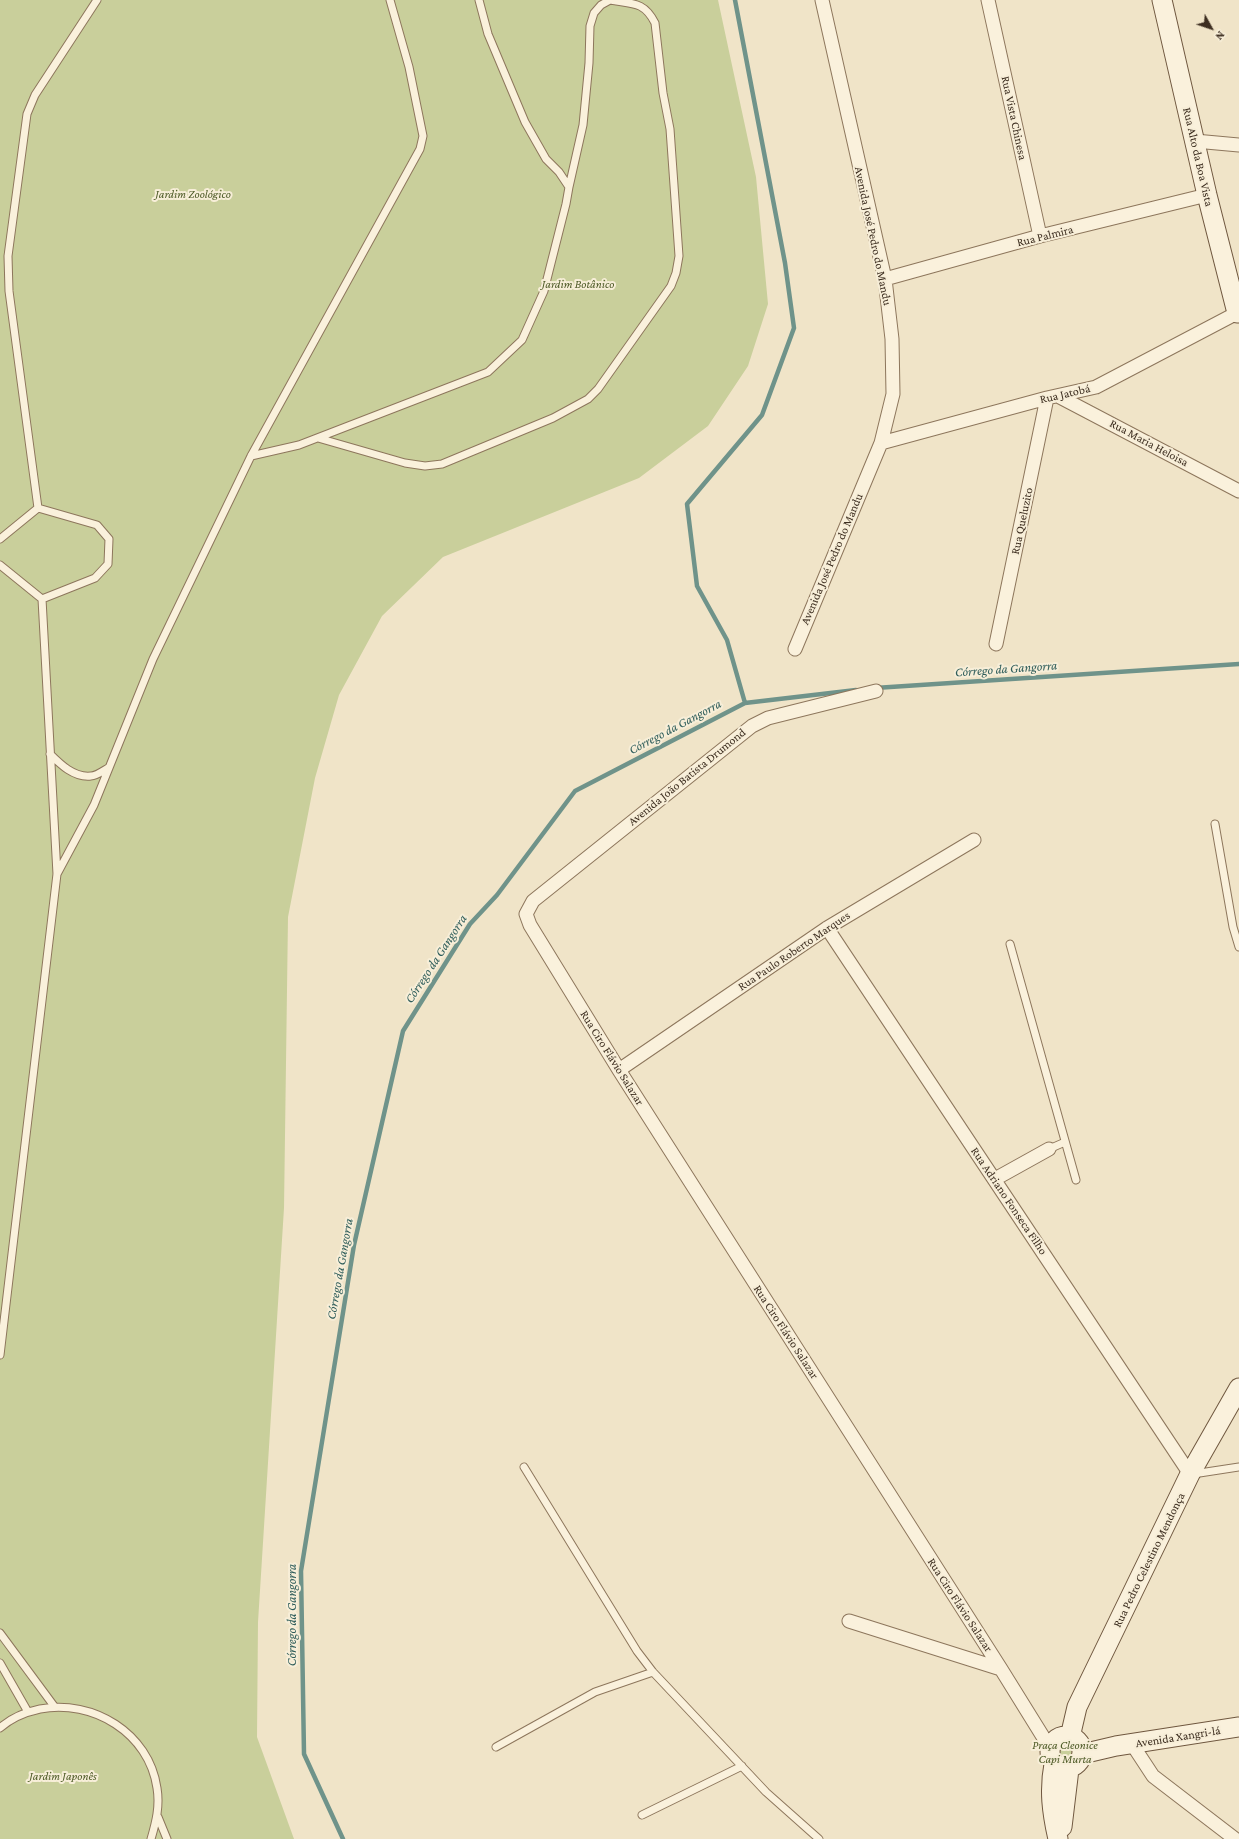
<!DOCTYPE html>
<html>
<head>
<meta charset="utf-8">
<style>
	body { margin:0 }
	#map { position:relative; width:1239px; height:1839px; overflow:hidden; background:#f0e4c8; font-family:"Crimson Pro",serif }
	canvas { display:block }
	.north { position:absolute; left:1191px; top:8px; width:40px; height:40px; -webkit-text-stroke:3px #f7eed8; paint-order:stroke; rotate:130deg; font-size:11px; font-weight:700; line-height:16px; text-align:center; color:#3d2e20 }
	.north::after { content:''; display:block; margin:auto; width:14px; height:18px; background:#3d2e20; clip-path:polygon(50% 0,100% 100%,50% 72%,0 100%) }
</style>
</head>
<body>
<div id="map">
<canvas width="1239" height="1839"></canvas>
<div class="north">N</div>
</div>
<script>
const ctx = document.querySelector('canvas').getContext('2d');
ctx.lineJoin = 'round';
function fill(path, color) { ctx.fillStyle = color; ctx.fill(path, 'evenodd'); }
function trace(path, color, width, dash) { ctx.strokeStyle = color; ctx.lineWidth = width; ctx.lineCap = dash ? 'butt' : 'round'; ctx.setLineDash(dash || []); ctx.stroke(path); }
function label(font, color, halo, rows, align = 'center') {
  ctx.font = font + ' "Crimson Pro",serif'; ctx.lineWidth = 4; ctx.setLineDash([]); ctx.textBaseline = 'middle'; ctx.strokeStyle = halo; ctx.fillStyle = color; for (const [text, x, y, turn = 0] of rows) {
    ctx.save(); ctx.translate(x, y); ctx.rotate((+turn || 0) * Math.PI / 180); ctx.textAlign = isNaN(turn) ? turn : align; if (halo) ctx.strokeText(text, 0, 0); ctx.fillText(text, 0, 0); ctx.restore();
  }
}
fill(new Path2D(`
	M0 0H718L756 177 768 304 748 366 708 426 639 478 443 557 382 616 339 695 315 778 288 917 284 1208 258 1622 257 1737 294 1839H0Z
	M1066 1736C1080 1741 1087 1755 1074 1766L1050 1759C1047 1746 1053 1738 1066 1736Z`), '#c9cf9b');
trace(new Path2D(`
	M735 0 785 263 794 328 762 415 687 504 697 586 727 640 745 703
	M875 688 1239 664
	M343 1839 304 1754 301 1571 354 1245 403 1031 470 924 497 895 575 791 745 703 856 690`), '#6f938a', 4.5);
const lane = new Path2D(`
	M569 187 583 125 589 63 590 26 594 13 601 5 610 0
	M318 438 405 463 425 466 442 464 553 418 588 399 598 389 671 286 676 273 679 256 670 129 663 93 655 23C644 1 632 4 610 0
	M251 456 299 445 488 372 522 340 544 291 566 204 569 187 559 172 546 159 525 122 488 34 479 0
	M38 508 9 291 8 256 27 114 35 95 97 0
	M0 539 38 508 97 525 109 539 108 564 95 578 42 599 0 565
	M50 754C60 764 74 778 91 776 96 776 103 771 108 768
	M1215 824 1233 927 1239 947
	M57 874 94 805 153 659 251 456 420 149 423 136 409 67 390 0
	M1010 944 1076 1180
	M1049 1149 1065 1142
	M0 1355 57 874 42 599
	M524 1467 637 1651 653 1672 766 1792 819 1839
	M1193 1474 1239 1467
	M0 1633 54 1706
	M0 1663 28 1712
	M0 1728C11 1718 26 1712 40 1709 93 1699 149 1733 157 1788 160 1806 156 1822 151 1839
	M496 1747 595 1692 653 1672
	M642 1815 742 1766
	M158 1817 167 1839`);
const street = new Path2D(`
	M988 0 1040 236
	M1195 141 1239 145
	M885 279 1040 236 1207 195
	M1058 396 1239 491
	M881 443 1047 398 1096 387 1237 313
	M996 644 1047 398
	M795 649 881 443 893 394 892 339 885 279 822 0
	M876 691 768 718 752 726 533 901 526 914 530 925 619 1070 1001 1669 1050 1748
	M827 928 1190 1474
	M619 1070 827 928 974 840
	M995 1179 1049 1149
	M849 1621 1001 1669
	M1132 1744 1153 1776 1235 1839`);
const secondary = new Path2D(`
	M1162 0 1207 195 1237 313H1239
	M1050 1752a16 16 0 1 1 32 0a16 16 0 1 1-32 0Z
	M1070 1737 1077 1707 1190 1474 1239 1388
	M1082 1754 1116 1746 1239 1727
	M1054 1764C1049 1790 1052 1813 1058 1839
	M1062 1827 1069 1769`);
trace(lane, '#8d765c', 9);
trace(street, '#8d765c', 15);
trace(secondary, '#6f573f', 21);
trace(lane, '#faf1dc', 7);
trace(street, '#faf1dc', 13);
trace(secondary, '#faf1dc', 19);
label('12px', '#3d2e20', '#f7eed8', [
	["Rua Vista Chinesa",1014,118,78],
	["Rua Alto da Boa Vista",1198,157,77],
	["Avenida José Pedro do Mandu",873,236,78],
	["Rua Palmira",1045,236,-14],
	["Rua Jatobá",1065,394,-13],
	["Rua Maria Heloisa",1149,443,28],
	["Rua Queluzito",1022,521,-78],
	["Avenida José Pedro do Mandu",832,559,-67],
	["Avenida João Batista Drumond",687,777,-39],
	["Rua Paulo Roberto Marques",794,951,-34],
	["Rua Ciro Flávio Salazar",612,1058,58],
	["Rua Adriano Fonseca Filho",1009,1201,56],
	["Rua Ciro Flávio Salazar",786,1332,57],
	["Rua Pedro Celestino Mendonça",1149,1560,-64],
	["Rua Ciro Flávio Salazar",960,1605,57],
	["Avenida Xangri-lá",1178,1737,-9]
]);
label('italic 12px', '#4d5a26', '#f7eed8', [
	["Jardim Zoológico",193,194],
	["Jardim Botânico",578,284],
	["Praça Cleonice",1065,1745],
	["Capi Murta",1065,1759],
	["Jardim Japonês",63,1776]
]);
label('italic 13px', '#2f5d5a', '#f7eed8', [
	["Córrego da Gangorra",1006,669,-4],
	["Córrego da Gangorra",675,727,-28],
	["Córrego da Gangorra",436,959,-57],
	["Córrego da Gangorra",340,1269,-80],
	["Córrego da Gangorra",292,1615,-90]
]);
</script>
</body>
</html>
